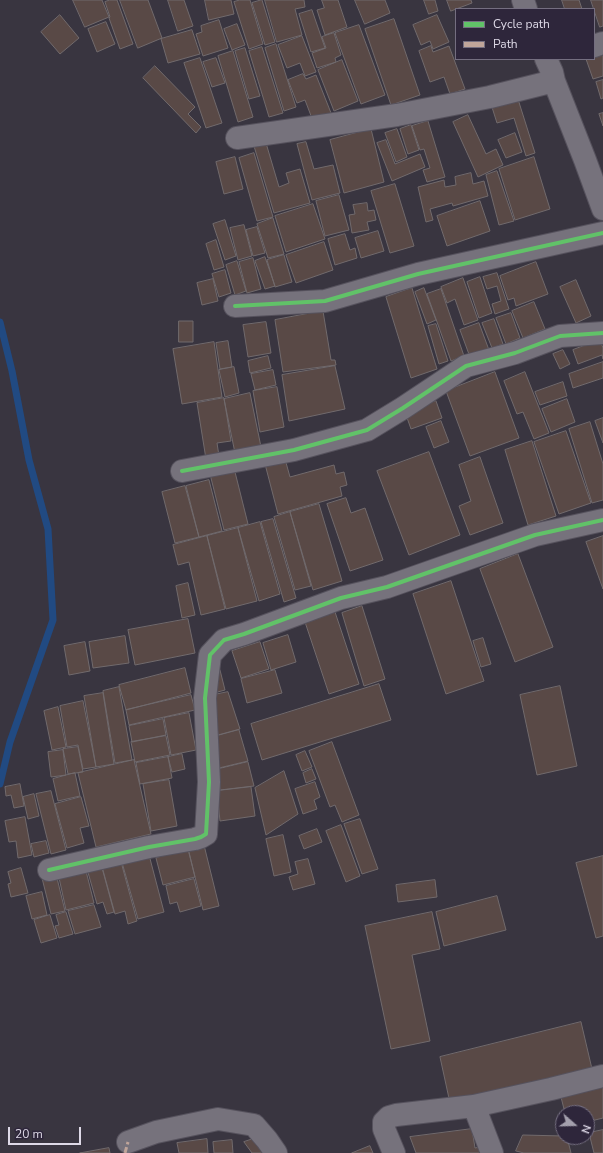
<!DOCTYPE html>
<html>
<head>
<meta charset="utf-8">
<style>
	body { margin:0 }
	#map { position:relative; width:603px; height:1153px; overflow:hidden; background:#393540; font-family:"Nunito Sans",sans-serif }
	canvas { display:block }
	.legend { position:absolute; left:455px; top:8px; width:140px; height:52px; box-sizing:border-box; background:#2e263b; border:1px solid #746e80; margin:0; padding:5px 7px; list-style:none; font-size:12px; color:#ded9e7 }
	.legend li { display:flex; align-items:center; gap:8px; height:20px }
	.legend b { width:20px; border:1px solid #746e80 }
	.north { position:absolute; left:555px; top:1105px; width:40px; height:40px; box-sizing:border-box; background:#2e263b; border:1px solid #746e80; border-radius:50%; rotate:110deg; font-size:11px; font-weight:700; line-height:16px; text-align:center; color:#ded9e7 }
	.north::after { content:''; display:block; margin:auto; width:14px; height:18px; background:#a4a0ad; clip-path:polygon(50% 0,100% 100%,50% 72%,0 100%) }
	.scale { position:absolute; left:8px; top:1127px; width:73px; height:18px; box-sizing:border-box; border:2px solid #ded9e7; border-top:0; padding-left:5px; font-size:12px; line-height:14px; white-space:nowrap; color:#ded9e7; -webkit-text-stroke:3px #2e263b; paint-order:stroke }
</style>
</head>
<body>
<div id="map">
<canvas width="603" height="1153"></canvas>
<ul class="legend">
<li><b style="height:5px;background:#61c268"></b>Cycle path</li>
<li><b style="height:5px;background:#c0a59a"></b>Path</li>
</ul>
<div class="north">N</div>
<div class="scale">20 m</div>
</div>
<script>
const ctx = document.querySelector('canvas').getContext('2d');
ctx.lineJoin = 'round';
function trace(path, color, width, dash) { ctx.strokeStyle = color; ctx.lineWidth = width; ctx.lineCap = dash ? 'butt' : 'round'; ctx.setLineDash(dash || []); ctx.stroke(path); }
function fill(path, color) { ctx.fillStyle = color; ctx.fill(path, 'evenodd'); }
trace(new Path2D(`
	M0 322 12 371 29 460 48 529 53 620 10 742 0 784`), '#214a82', 7);
const building = new Path2D(`
	M73 0H102L109 17 85 27Z
	M110 0H117L133 44 120 49 109 18 110 17 105 2Z
	M120 0H148L162 38 138 48Z
	M168 0H184L193 26 178 31Z
	M205 0H231L234 14 209 20Z
	M240 0H250L263 44 249 49 234 2Z
	M262 0 275 42 265 45 252 3Z
	M265 0H304L305 7 295 9 302 35 277 42Z
	M322 0H338L347 27 325 35 317 10 324 8Z
	M355 0H385L390 13 365 24Z
	M424 0H435L438 11 429 14Z
	M447 0H471L472 3 451 11Z
	M562 0H579L582 9H565Z
	M591 0H603V26L600 27Z
	M312 10 325 48 311 52 299 14Z
	M60 15 79 38 60 54 41 32Z
	M437 15 449 42 433 49 430 41 421 45 413 25Z
	M394 19 420 95 391 105 365 29Z
	M219 20 228 48 203 56 196 34 202 32 201 26Z
	M106 22 115 44 97 52 88 29Z
	M237 24 245 45 232 50 224 29Z
	M359 25 385 95 361 104 335 33Z
	M192 30 200 54 168 63 161 39Z
	M334 33 341 55 335 58 336 62 317 68 312 53 326 48 322 37Z
	M302 36 316 72 305 76 300 63 287 68 278 45Z
	M276 44 296 107 284 111 265 48Z
	M431 46 433 52 449 46 465 89 450 94 444 77 430 82 419 51Z
	M262 47 283 113 269 117 249 51Z
	M245 48 260 96 249 99 235 51Z
	M603 49V76L593 79 586 59H594V52Z
	M233 51 253 117 238 122 218 56Z
	M200 58 222 123 206 128 184 63Z
	M216 58 225 83 212 87 203 62Z
	M342 60 358 101 334 111 318 70Z
	M155 66 195 107 188 114 201 127 196 133 143 78Z
	M303 74 306 79 316 75 331 113 313 121 305 100 297 103 288 80Z
	M603 80V98L601 99 596 82Z
	M517 96 535 153 526 156 514 118 497 123 491 104Z
	M603 113V126L599 114Z
	M468 115 486 154 496 149 503 165 478 177 453 122Z
	M428 121 445 177 427 182 423 170 430 168 424 149 420 150 412 126Z
	M411 125 419 150 408 154 400 129Z
	M371 129 384 182 344 193 330 140Z
	M397 129 407 157 396 162 385 133Z
	M515 133 522 152 506 158 498 140Z
	M386 140 395 164 420 154 425 167 392 181 377 143Z
	M306 142 314 169 333 165 340 193 312 200 297 144Z
	M266 143 279 187 289 183 286 173 300 169 310 203 274 213 254 146Z
	M254 153 273 217 257 221 239 158Z
	M235 157 243 189 224 194 216 162Z
	M534 157 550 209 515 220 499 169Z
	M497 171 514 221 499 225 486 175Z
	M471 173 473 184 484 181 488 196 453 206 452 203 430 209 433 220 426 222 418 187 444 180 445 187 456 185 455 177Z
	M395 184 414 246 390 253 371 191Z
	M339 195 349 230 325 236 316 201Z
	M480 201 490 231 447 246 437 216Z
	M367 203 368 211 374 210 376 220 367 222 369 230 352 233 349 215 355 214 353 205Z
	M313 204 325 239 286 252 275 216Z
	M273 218 284 254 268 258 257 224Z
	M225 220 236 256 225 260 213 224Z
	M244 225 252 256 238 260 230 228Z
	M257 227 265 253 253 256 246 230Z
	M378 231 384 251 361 258 355 238Z
	M345 234 350 250 355 248 357 258 335 265 328 239Z
	M216 240 224 267 214 270 206 244Z
	M324 242 333 270 296 283 286 255Z
	M284 255 292 282 275 287 267 260Z
	M265 257 275 286 265 289 255 261Z
	M253 258 261 289 247 293 239 262Z
	M237 261 246 291 235 295 226 265Z
	M536 262 548 294 516 306 514 298 508 300 500 276Z
	M225 270 231 293 219 297 212 274Z
	M497 273 509 309 495 314 492 304 501 301 497 286 487 289 483 277Z
	M480 277 492 313 479 318 467 282Z
	M463 278 478 320 464 325 455 299 447 303 441 287Z
	M213 279 218 301 202 305 197 283Z
	M576 280 591 316 576 323 560 287Z
	M412 288 437 369 411 378 386 297Z
	M424 288 436 320 427 324 415 292Z
	M441 289 464 356 451 361 427 294Z
	M534 302 545 329 523 338 512 311Z
	M323 311 331 360H335L336 365 283 372 275 320Z
	M511 313 520 338 506 344 496 318Z
	M494 319 503 344 492 348 482 323Z
	M179 321H193V342H179Z
	M266 322 271 353 248 357 243 325Z
	M479 323 489 350 470 357 460 330Z
	M436 324 448 361 439 364 428 326Z
	M600 340 603 348V359L602 355 578 364 573 350Z
	M228 341 232 367 220 369 216 343Z
	M214 342 222 397 182 404 173 349Z
	M563 350 570 364 560 369 553 354Z
	M268 356 271 368 250 373 248 361Z
	M603 362V378L573 388 569 374Z
	M335 366 345 409 289 421 282 375Z
	M234 367 239 393 225 397 219 370Z
	M273 370 276 385 255 390 251 374Z
	M495 372 519 438 470 456 446 391Z
	M525 372 549 433 534 439 523 412 517 414 504 381Z
	M563 382 567 396 540 405 535 392Z
	M277 387 284 427 260 432 253 391Z
	M250 393 261 447 235 453 224 399Z
	M224 398 231 441 217 443 219 456 206 459 197 403Z
	M567 399 575 422 551 432 542 409Z
	M436 401 442 418 411 429 405 412Z
	M603 418V443L595 421Z
	M441 421 449 442 434 448 426 427Z
	M590 422 603 464V500L592 503 569 429Z
	M566 431 591 503 559 514 534 442Z
	M532 441 556 516 528 525 505 450Z
	M429 452 460 535 409 555 377 471Z
	M480 457 503 523 470 535 459 506 471 501 459 465Z
	M285 459 290 477 334 465 336 474 344 472 347 485 340 487 342 496 278 514 265 464Z
	M234 468 248 524 224 530 210 474Z
	M209 480 222 531 199 537 186 486Z
	M185 486 199 537 175 543 162 492Z
	M346 498 351 513 365 508 383 560 350 571 327 504Z
	M319 504 342 581 313 590 290 512Z
	M290 512 311 586 295 590 274 517Z
	M273 519 296 598 284 602 261 522Z
	M260 522 280 594 259 601 238 528Z
	M238 528 257 601 226 609 207 536Z
	M207 536 225 609 201 615 189 562 178 565 173 545Z
	M603 536V589L586 542Z
	M518 554 553 647 515 662 480 569Z
	M451 581 484 681 446 694 413 594Z
	M188 583 195 615 182 618 176 586Z
	M362 606 385 679 364 686 342 613Z
	M335 612 359 684 329 694 305 622Z
	M188 619 195 653 135 665 128 630Z
	M288 635 296 662 271 670 263 643Z
	M125 636 129 663 93 668 89 642Z
	M483 638 491 664 481 667 473 641Z
	M85 642 90 671 69 675 64 646Z
	M260 642 269 669 241 678 232 651Z
	M185 668 191 693 126 710 119 685Z
	M220 670 225 690 214 693 209 672Z
	M275 670 282 693 247 703 241 679Z
	M379 684 391 720 262 760 251 724Z
	M560 686 577 766 537 775 520 695Z
	M119 687 132 760 115 763 103 691Z
	M228 692 240 729 218 735 214 695Z
	M103 693 114 764 96 767 84 696Z
	M191 695 195 710 129 725 126 710Z
	M83 701 96 767 83 769 78 745 67 747 60 706Z
	M58 707 66 747 52 750 44 711Z
	M189 713 196 750 171 755 164 718Z
	M163 719 166 735 132 742 129 726Z
	M239 730 248 761 219 768 217 736Z
	M166 736 170 755 135 762 131 742Z
	M332 742 359 815 342 822 335 805 330 807 309 751Z
	M78 747 83 772 68 774 63 749Z
	M63 750 66 775 51 777 48 752Z
	M305 751 312 767 302 771 296 755Z
	M182 754 185 769 172 772 168 757Z
	M168 757 172 778 140 784 136 763Z
	M134 760 151 834 96 847 78 773Z
	M248 762 254 786 220 790 219 769Z
	M312 769 316 779 306 783 303 773Z
	M284 771 298 814 266 835 255 788Z
	M75 773 80 796 58 801 53 779Z
	M169 780 177 826 151 831 143 784Z
	M315 782 320 797 314 800 317 809 303 814 295 789Z
	M20 784 24 806 14 808 11 795 6 796 5 787Z
	M251 787 255 816 220 821 217 791Z
	M51 791 66 850 51 854 36 794Z
	M34 794 39 816 28 819 23 797Z
	M81 797 89 826 80 828 84 843 67 848 55 804Z
	M25 817 32 855 18 858 16 841 9 842 5 821Z
	M360 819 378 869 362 874 344 824Z
	M341 825 360 876 346 882 326 831Z
	M317 829 322 842 304 849 299 836Z
	M283 835 291 872 274 876 266 839Z
	M46 841 49 853 34 857 31 844Z
	M204 845 219 906 203 910 188 848Z
	M188 849 195 877 163 885 156 858Z
	M148 851 164 912 138 919 121 859Z
	M603 856V936L596 938 576 863Z
	M120 858 137 921 128 924 125 911 115 914 101 863Z
	M308 859 315 884 293 890 289 877 298 874 295 862Z
	M101 864 114 912 107 914 103 902 97 904 87 869Z
	M85 867 94 903 66 910 58 873Z
	M21 868 28 893 11 897 8 884 11 883 8 872Z
	M56 874 65 911 51 914 42 878Z
	M194 879 201 906 180 912 177 902 170 904 166 886Z
	M435 880 437 897 398 902 396 885Z
	M42 892 47 915 32 919 26 896Z
	M497 896 506 930 444 946 436 912Z
	M94 905 101 927 75 934 68 911Z
	M66 912 73 934 59 938 55 926 59 925 56 915Z
	M432 912 440 949 412 955 430 1041 391 1049 365 926Z
	M50 915 57 938 41 943 34 920Z
	M581 1022 592 1069 450 1103 440 1057Z
	M603 1086V1118L587 1122V1113H565L561 1097Z
	M472 1129 475 1148 485 1146 487 1153H416L410 1137Z
	M603 1130V1153H594L589 1133Z
	M523 1135 563 1136V1137H567L571 1153H524L516 1151Z
	M256 1138 272 1153H252L244 1142Z
	M207 1139 208 1153H179L177 1143Z
	M232 1140 233 1153H214L213 1142Z
	M370 1146 373 1153H352Z
	M109 1148 110 1153H80Z`);
fill(building, '#594946');
trace(building, '#716a6c', 1);
const street = new Path2D(`
	M523 0 526 9
	M594 46 603 43
	M546 59 552 72 554 81 585 160 603 209
	M237 138 397 115 490 97 554 81
	M235 306 325 301 418 274 603 233
	M182 471 294 450 367 430 403 408 466 366 515 353 560 336 603 333
	M49 870 149 847 195 839 201 837 206 834 209 782 205 698 210 655 224 640 244 634 341 598 387 587 535 535 603 520
	M474 1106 492 1153
	M128 1142 156 1132 218 1119 254 1125 267 1140 276 1153
	M394 1153 384 1129V1122L389 1117 396 1115 474 1106 551 1089 603 1076`);
trace(street, '#56525d', 24);
trace(street, '#76727c', 22);
trace(new Path2D(`
	M125 1153 128 1142`), '#c0a59a', 3, [6, 3]);
trace(new Path2D(`
	M235 306 325 301 418 274 603 233
	M182 471 294 450 367 430 403 408 466 366 515 353 560 336 603 333
	M49 870 149 847 195 839 201 837 206 834 209 782 205 698 210 655 224 640 244 634 341 598 387 587 535 535 603 520`), '#61c268', 4);
</script>
</body>
</html>
